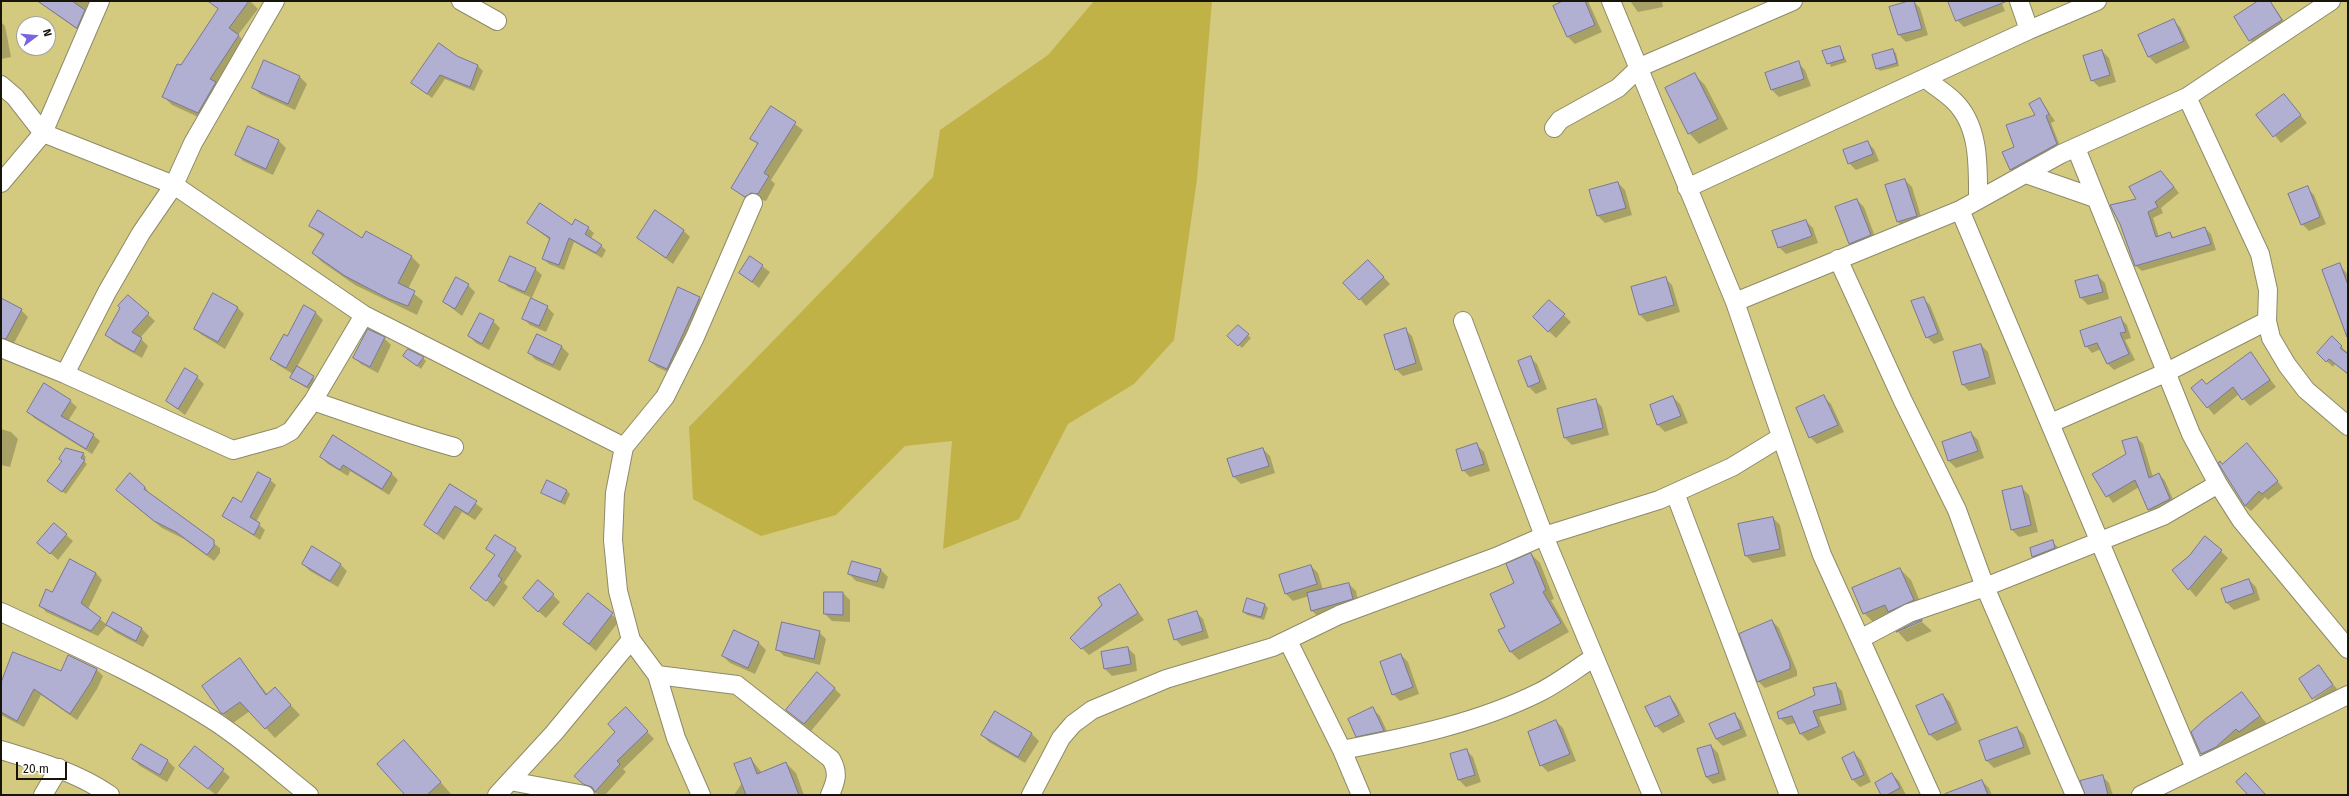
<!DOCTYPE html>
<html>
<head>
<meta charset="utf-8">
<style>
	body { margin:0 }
	#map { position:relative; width:2349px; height:796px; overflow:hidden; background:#ece8c3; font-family:"Fira Sans",sans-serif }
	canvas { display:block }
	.frame { position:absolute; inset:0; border:2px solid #171508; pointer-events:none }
	.north { position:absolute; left:16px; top:16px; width:40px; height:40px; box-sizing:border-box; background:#fff; border:1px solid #a2a19c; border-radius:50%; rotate:74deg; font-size:11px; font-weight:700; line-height:16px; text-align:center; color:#171508 }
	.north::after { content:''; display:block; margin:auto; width:14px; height:18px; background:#7965e0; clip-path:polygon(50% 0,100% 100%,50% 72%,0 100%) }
	.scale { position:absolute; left:16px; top:762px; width:51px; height:18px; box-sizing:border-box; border:2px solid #171508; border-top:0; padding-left:5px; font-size:12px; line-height:14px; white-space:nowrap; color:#171508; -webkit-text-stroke:3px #fff; paint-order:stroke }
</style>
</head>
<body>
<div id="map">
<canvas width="2349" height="796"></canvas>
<div class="frame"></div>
<div class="north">N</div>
<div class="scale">20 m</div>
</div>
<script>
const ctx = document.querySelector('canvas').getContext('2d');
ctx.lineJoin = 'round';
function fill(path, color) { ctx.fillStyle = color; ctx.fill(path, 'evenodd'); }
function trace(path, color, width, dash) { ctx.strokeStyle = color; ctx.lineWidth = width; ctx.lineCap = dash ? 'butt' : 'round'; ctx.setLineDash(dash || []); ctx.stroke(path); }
fill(new Path2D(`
	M1 1H2348V795H1ZM24 24H48V48H24Z`), '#d3ca80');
fill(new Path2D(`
	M1094 1H1212L1197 179 1174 340 1134 384 1068 424 1019 519 943 549 952 441 905 446 836 515 761 536 693 499 689 427 933 177 940 130 1048 55Z`), '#c0b247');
fill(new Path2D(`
	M37 1H96L84 34Z
	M209 1H250L258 9 238 35 247 44 207 121 172 105 163 96 219 10Z
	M1566 1H1588L1602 32 1575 44 1568 37 1554 6Z
	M1630 1H1662L1663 7 1638 12Z
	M1913 1 1920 8 1928 35 1906 42 1899 35 1891 7Z
	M1949 1H2001L2005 11 1964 27 1957 20Z
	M2260 1H2270L2288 27 2257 47 2250 40Z
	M2173 20 2180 27 2190 48 2156 64 2149 57 2140 36Z
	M1 22 5 26 11 57 1 59Z
	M1839 47 1847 62 1831 67 1824 52Z
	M1892 50 1896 53 1899 66 1880 71 1877 68Z
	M2102 51 2109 58 2116 82 2099 87 2092 80Z
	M457 57 478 66 483 71 474 91 445 79 432 98 412 83Z
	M265 61 300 77 307 84 295 110 260 94 253 87Z
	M1798 63 1805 70 1811 86 1779 97 1772 90 1766 73Z
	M1694 74 1705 85 1728 129 1699 144 1689 133Z
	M2284 95 2307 123 2281 143 2258 115Z
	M2040 99 2055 121 2051 123 2062 151 2017 176 2011 170 2004 152 2015 148 2036 116Z
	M771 107 803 130 771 180 775 184 766 201 759 199 752 203 732 188 758 145 752 138Z
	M279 141 286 148 273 175 243 161 236 154Z
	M1867 142 1874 149 1879 161 1856 170 1849 163Z
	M2167 178 2179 193 2161 208 2163 213 2153 218 2159 237 2170 233 2174 238 2205 228 2211 234 2216 250 2142 271 2136 266 2121 224 2137 200Z
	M1905 180 1912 187 1923 223 1905 229 1898 222Z
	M1618 183 1625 190 1632 215 1605 223 1598 216Z
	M2307 188 2314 195 2326 224 2309 231 2302 224Z
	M1857 200 1864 207 1877 242 1856 251 1849 244Z
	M1806 221 1813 228 1818 243 1786 254 1779 247Z
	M528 223 588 228 594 233 591 238 606 250 602 258 574 242 564 270 549 264 543 259 550 240Z
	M310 226 363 240 411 256 420 265 408 289 423 301 417 315 355 285 322 262 313 253 324 237Z
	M683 230 690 237 673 264 638 238Z
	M750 257 770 272 759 288 740 273Z
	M2339 264 2348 275V321H2346Z
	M1375 268 1390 284 1366 306 1360 299Z
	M535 269 542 275 531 300 547 307 554 314 546 332 530 325 523 318 532 298 508 287 501 280Z
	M2098 276 2105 283 2109 299 2088 305 2081 298 2076 282Z
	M1665 278 1672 285 1680 312 1647 322 1640 315 1632 287Z
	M456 279 468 285 475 292 462 316 444 302Z
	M128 296 155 321 140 338 148 346 142 358 114 342 107 335Z
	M699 298 706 305 674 375 657 367 650 361Z
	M1923 298 1930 305 1944 340 1934 344 1927 337Z
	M1549 301 1571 322 1556 338 1534 317Z
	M1 305 21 310 28 317 13 345 1 344Z
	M237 307 244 314 225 349 202 335 195 329Z
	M316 313 323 320 297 367 316 380 310 390 295 381 291 378 293 374 278 365 271 358Z
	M2121 319 2127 325 2131 338 2125 340 2135 360 2114 370 2108 364 2101 349 2092 353 2086 346Z
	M493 321 500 328 489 350 476 343 469 336Z
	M1238 326 1251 338 1242 348 1229 336Z
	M1405 329 1412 336 1423 370 1403 376 1396 369Z
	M537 335 562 347 569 354 560 371 536 360 529 353Z
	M384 338 391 345 378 373 361 364 354 357Z
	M2332 338 2347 352 2348 374 2335 364 2333 367 2318 353Z
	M1981 345 1988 352 1996 384 1969 391 1962 384Z
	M2251 354 2276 387 2250 406 2239 394 2214 415 2192 388 2207 385Z
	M1530 357 1537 364 1547 389 1536 394 1529 387Z
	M423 358 426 361 421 369 408 359Z
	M197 377 204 384 185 415 167 401Z
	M1673 397 1680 404 1688 423 1665 432 1658 425 1651 406Z
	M1824 397 1831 404 1844 432 1817 444 1810 437Z
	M1595 400 1602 407 1609 435 1572 445 1565 438 1558 410Z
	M70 401 77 407 68 421 93 435 100 441 92 454 34 418 28 411Z
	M1 429 11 432 18 439 10 467 1 465Z
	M1971 433 1978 440 1984 458 1956 468 1949 461 1943 443Z
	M2137 438 2143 444 2153 477 2159 474 2165 481 2176 506 2156 516 2149 510 2139 487 2113 503 2093 475 2127 455Z
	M1477 445 1484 452 1490 471 1470 477 1463 470Z
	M1263 449 1270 456 1275 473 1241 484 1234 477Z
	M2253 451 2283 488 2268 500 2265 497 2251 511 2245 506 2220 463 2222 465Z
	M83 454 86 457 84 461 87 464 66 494 52 484 63 461Z
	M321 457 391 473 398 480 389 495 350 471 348 476 328 464Z
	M270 480 276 485 256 522 265 530 260 540 224 516Z
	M451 485 483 509 475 520 462 512 444 540 425 525Z
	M145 487 151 496 220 548V553L214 561 184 539 162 528 124 497Z
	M2022 488 2029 495 2038 532 2019 537 2012 530Z
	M567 491 570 494 565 505 542 493Z
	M1773 518 1780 525 1786 556 1753 563 1746 556 1739 525Z
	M66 535 73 541 58 560 46 549Z
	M2206 537 2228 558 2196 597 2173 570 2189 556Z
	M2052 542 2059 548 2040 563 2033 556Z
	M488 549H515L522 556 504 583 508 587 494 607 472 588 496 556Z
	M1531 554 1540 563 1554 599 1551 600 1569 632 1519 660 1510 651 1506 627 1515 583Z
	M70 560 96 573 102 580 88 609 107 625 98 636 46 612 40 605 53 594Z
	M303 564H340L347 571 338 587 310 571Z
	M1311 566 1318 573 1323 590 1349 584 1356 591 1359 606 1319 617 1312 611 1309 596 1293 601 1286 594 1281 575Z
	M1900 569 1911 580 1924 611 1875 624 1864 613Z
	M881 570 888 577 884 589 856 581 849 574Z
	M2249 580 2256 587 2260 600 2234 610 2227 603 2222 589Z
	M1119 585 1144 620 1089 655 1071 638Z
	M825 593H843L850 600V622L832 621 825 614Z
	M553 595 560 602 546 618 531 605Z
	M588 595 619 621 596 651 564 624Z
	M1264 604 1268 608 1264 620 1247 615 1244 612Z
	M1196 612 1203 619 1209 638 1182 646 1175 639Z
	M114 614 142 629 149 636 143 647 115 632 108 625Z
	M1772 621 1779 628 1797 671V676L1765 688 1758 681Z
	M1922 622 1932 631 1907 642 1898 632Z
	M734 632 759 643 766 650 755 674 730 663 723 656Z
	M819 632 826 639 820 665 784 656 777 649Z
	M1128 648 1135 655 1137 671 1112 676 1105 669Z
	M1401 655 1408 662 1419 694 1400 701 1393 694Z
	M240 660 268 695 284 698 300 715 275 738 250 711 233 723 221 712Z
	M2319 666 2333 683 2313 697Z
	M96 669 103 676 97 689 77 720 41 695 24 727 1 715V688L62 673Z
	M1835 684 1842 691 1847 710 1819 717 1826 733 1808 741 1801 734 1796 723 1787 725 1780 718Z
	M2334 685 2339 692 2320 705 2314 699Z
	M834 688 841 695 811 731 787 710Z
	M2242 693 2267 724 2246 739 2243 735 2223 754 2208 761 2202 754 2192 732Z
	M1943 695 1950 702 1962 730 1937 741 1930 735Z
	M1670 697 1676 704 1685 722 1663 733 1656 726Z
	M1373 709 1380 716 1390 738 1364 743 1357 736Z
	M995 712 1032 734 1039 741 1025 763 989 742 982 735Z
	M1734 714 1741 721 1747 736 1723 746 1716 739Z
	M633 716 654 739 623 769 626 772 605 795H600L591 791 576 776Z
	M1556 721 1563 728 1576 761 1548 772 1541 765Z
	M2017 728 2024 735 2031 754 1994 768 1987 761Z
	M141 745 168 761 175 768 167 782 140 766 133 759Z
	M1711 746 1718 753 1726 780 1713 784 1706 777Z
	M195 747 230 777 216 795 187 772Z
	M1466 750 1473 757 1481 782 1466 787 1459 780 1451 755Z
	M414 752 451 794 450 795H406Z
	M1854 753 1861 760 1871 782 1860 787 1853 780 1843 758Z
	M751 759 762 773 786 763 796 773 804 795H734L742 783Z
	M1892 774 1899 781 1906 795H1882Z
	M2102 776 2109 783 2113 795H2086Z
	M1982 781 1989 788 1992 795H1962Z`), '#0003');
const building = new Path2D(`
	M38 1H72L85 10 77 28Z
	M208 1H249L229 28 239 35 210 79 216 82 198 113 162 97 177 64 181 65 218 9Z
	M1563 1H1585L1595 25 1567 37 1553 6Z
	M1909 1H1914L1922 29 1898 35 1889 7Z
	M1948 1H2004L2005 2 1956 21Z
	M2258 1H2270L2282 20 2249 41 2234 17Z
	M2174 19 2184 41 2148 57 2138 35Z
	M439 43 457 56 478 65 470 87 440 75 427 94 411 83Z
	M1840 46 1844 59 1827 64 1822 51Z
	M1893 49 1897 63 1876 69 1872 55Z
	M2102 50 2110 75 2091 81 2083 56Z
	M264 60 300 76 288 104 252 88Z
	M1799 61 1804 79 1771 90 1765 73Z
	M1695 73 1718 119 1688 134 1665 88Z
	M2284 94 2301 115 2273 137 2256 115Z
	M2040 98 2049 114 2046 116 2057 144 2010 170 2002 152 2014 147 2006 125 2035 115 2029 104Z
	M771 106 796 122 764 173 769 176 758 194 751 193 745 197 731 188 758 143 750 139Z
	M248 126 279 140 266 169 235 155Z
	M1868 141 1873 154 1848 164 1843 150Z
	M2161 171 2174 187 2155 202 2158 207 2148 212 2156 237 2170 232 2172 238 2205 227 2211 244 2135 266 2120 224 2110 205 2136 199 2129 187Z
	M1905 179 1917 216 1897 222 1885 185Z
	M1618 182 1626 208 1597 216 1589 190Z
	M2308 186 2320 217 2301 225 2288 194Z
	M1857 199 1871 235 1849 244 1835 207Z
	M540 203 572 225 575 219 589 227 585 234 602 245 596 253 569 238 559 265 542 259 550 238 527 223Z
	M318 210 362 238 366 231 412 256 398 283 415 291 408 306 389 299 345 276 312 253 324 234 309 226Z
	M655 210 684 230 666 258 637 238Z
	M1806 220 1812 236 1778 248 1772 231Z
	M510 256 536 268 525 292 499 281Z
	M750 256 763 265 752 282 739 273Z
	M1368 260 1384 277 1359 300 1343 283Z
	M2340 263 2348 285 2347 337 2322 270Z
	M2098 275 2103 292 2080 298 2075 281Z
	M456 277 469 284 455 309 443 302Z
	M1666 277 1674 305 1639 315 1631 287Z
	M678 287 700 297 667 369 649 361Z
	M213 293 238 307 218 342 194 329Z
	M128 295 149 313 132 332 142 338 134 352 105 335 120 308 118 306Z
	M1924 297 1938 333 1926 338 1911 301Z
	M1 298 22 309 6 339 1 338Z
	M531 298 548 306 539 326 522 319Z
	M1549 300 1565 314 1548 332 1533 317Z
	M304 305 316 312 286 368 270 359 284 334 287 336Z
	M480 313 494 320 482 344 468 336Z
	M2121 317 2126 332 2120 333 2129 354 2107 364 2097 343 2085 347 2080 331Z
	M1238 325 1249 334 1238 346 1227 336Z
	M1406 328 1416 363 1395 370 1384 335Z
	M368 329 385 337 370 367 353 358Z
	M537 334 562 346 553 365 528 353Z
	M2332 336 2342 346 2340 348 2348 354V374L2329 359 2326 362 2317 353Z
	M1981 344 1990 377 1962 385 1953 352Z
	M408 349 424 357 417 366 403 356Z
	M2251 352 2270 380 2242 400 2233 387 2207 408 2191 388 2202 379 2206 384Z
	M1531 356 1540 382 1528 387 1518 361Z
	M297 366 314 376 307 387 290 378Z
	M185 368 198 376 178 409 166 401Z
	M44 383 71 400 61 416 94 434 86 449 27 412Z
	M1824 395 1838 425 1809 438 1796 408Z
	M1673 396 1681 416 1657 425 1650 405Z
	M1596 399 1603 428 1564 438 1557 409Z
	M1971 432 1978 451 1948 461 1942 442Z
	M333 435 392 473 382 489 343 465 340 470 320 457Z
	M2137 437 2149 478 2159 473 2170 499 2148 510 2135 480 2106 497 2092 474 2126 454 2122 441Z
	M1477 443 1484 464 1462 471 1456 450Z
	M2247 443 2278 481 2262 494 2259 491 2245 506 2218 463 2220 461 2222 464Z
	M66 448 84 453 81 458 85 460 62 492 47 481 62 461 59 459Z
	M1263 448 1269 466 1233 477 1227 459Z
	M258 472 271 479 250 517 260 523 254 535 222 516 233 497 241 502Z
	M130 473 145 487 144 489 214 540V546L207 555 176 532 154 521 116 490Z
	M547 480 567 490 561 502 541 493Z
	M450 484 477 501 468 514 455 506 437 534 424 525Z
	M2022 486 2031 525 2011 530 2002 491Z
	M1773 517 1780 549 1745 556 1738 524Z
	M54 523 67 534 50 554 37 543Z
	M495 535 516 548 498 576 502 579 486 601 470 588 495 555 486 549Z
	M2205 536 2222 550 2188 590 2172 570 2189 556Z
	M2053 540 2055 548 2032 557 2030 548Z
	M312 546 341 564 330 581 302 564Z
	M1531 553 1546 590 1543 592 1561 623 1510 652 1498 630 1505 627 1490 594 1514 583 1506 564Z
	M70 559 96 573 81 603 101 618 91 631 39 606 46 589 52 592Z
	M852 561 881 569 877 582 848 574Z
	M1311 565 1317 584 1285 594 1279 575Z
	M1900 568 1914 600 1888 612 1885 605 1863 614 1852 588Z
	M2249 579 2254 593 2226 603 2221 589Z
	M538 580 554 594 538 612 523 598Z
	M1349 583 1353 599 1311 611 1307 593Z
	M1120 584 1138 613 1081 649 1070 638 1102 605 1098 598Z
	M824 592H843V615L824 614Z
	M588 593 613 613 589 644 563 624Z
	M1247 598 1265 604 1261 617 1243 612Z
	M1197 611 1203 631 1174 640 1168 620Z
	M113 612 142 628 136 641 106 625Z
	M1772 620 1790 663V669L1757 682 1739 634Z
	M1922 620V621L1896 632 1913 623Z
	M782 622 820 631 814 659 776 650Z
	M734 630 759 642 748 668 722 656Z
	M1128 647 1131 664 1104 669 1101 652Z
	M13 652 61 671 68 655 97 669 91 682 70 714 34 689 17 721 1 712V683Z
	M1401 654 1413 687 1392 695 1380 662Z
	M240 658 266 695 275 687 291 705 265 729 240 702 223 714 221 713 202 686Z
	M2319 665 2333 685 2312 699 2299 679Z
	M817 672 835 688 804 724 786 710Z
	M1836 683 1841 704 1813 711 1819 726 1800 734 1792 716 1779 719 1777 712 1815 695 1813 688Z
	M2242 692 2260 716 2239 732 2236 729 2216 747 2201 754 2191 732 2204 720Z
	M1943 694 1956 723 1929 735 1916 706Z
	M1670 696 1679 715 1655 727 1645 707Z
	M626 707 648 731 617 761 620 764 595 792 592 787 583 784 574 776 615 732 608 724Z
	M1373 707 1384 731 1356 737 1348 719Z
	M995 711 1032 733 1018 757 981 735Z
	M1735 713 1741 729 1716 739 1709 724Z
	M1556 720 1570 754 1540 766 1528 732Z
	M2017 727 2024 747 1986 761 1979 741Z
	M404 740 441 782 427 795H405L377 764Z
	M141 744 168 760 160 775 132 759Z
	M1711 745 1719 773 1706 777 1697 749Z
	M195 746 224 769 208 789 179 766Z
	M1467 749 1475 775 1458 780 1450 754Z
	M1854 752 1864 775 1852 780 1842 758Z
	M751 758 757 774 786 762 799 795H746L734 764Z
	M1892 773 1900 788 1887 795H1881L1875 783Z
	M2246 773 2266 795H2248L2236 782Z
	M2103 775 2108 795H2085L2080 781Z
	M1982 780 1988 795H1945V794Z`);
fill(building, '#b1b0d3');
trace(building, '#797798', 1);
const minor = new Path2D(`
	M461 1 497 21
	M1611 1 1735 302 1822 555 1931 795
	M2019 1 2029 30
	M1925 78C1934 86 1945 92 1954 101 1980 126 1978 167 1978 200
	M1 85 15 97 43 133 174 185 364 315 624 447
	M2187 97 2260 254 2268 290 2267 321 2271 338 2287 365 2306 390 2348 426
	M1554 128 1560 120 1618 88 1640 67 1793 1
	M2076 148 2191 434 2218 484 2241 520 2348 649
	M2026 174 2095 198
	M1 183 43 133 100 1
	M1687 188 2029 30 2097 1
	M1960 210 2195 768
	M1838 259 1903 401 1957 510 1985 587 2075 795
	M1735 302 1960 210 2061 154 2187 97 2331 1
	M1463 321 1544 536 1652 795
	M1 348 65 374 233 450 280 437 291 431 313 401 364 315
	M65 374 107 292 141 233 174 185 193 143 275 1
	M313 401C360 417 406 434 454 447
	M2051 423 2165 373 2267 321
	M1675 493 1789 795
	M1 612C72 645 145 677 211 719 246 741 277 770 309 795
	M1860 639 1909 613 1985 587 2163 516 2218 484
	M1288 641 1342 750 1361 795
	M657 675 737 685 831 759C839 773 836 781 830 795
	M1 750C40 762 76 772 110 795
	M1342 750C1409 737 1478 723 1540 692 1558 683 1576 669 1593 658
	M510 781 585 795
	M43 795 59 768
	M497 795 554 733 631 640
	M701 795 676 738 657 675 631 640 618 591 613 540 615 493 624 447 665 397 695 337 753 203
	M1031 795 1061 738 1073 724 1092 710 1166 679 1273 647 1339 615 1496 557 1544 536 1659 500 1732 467 1781 437
	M2141 795 2348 695`);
trace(minor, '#8e8a68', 20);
trace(minor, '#fff', 18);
</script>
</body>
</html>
